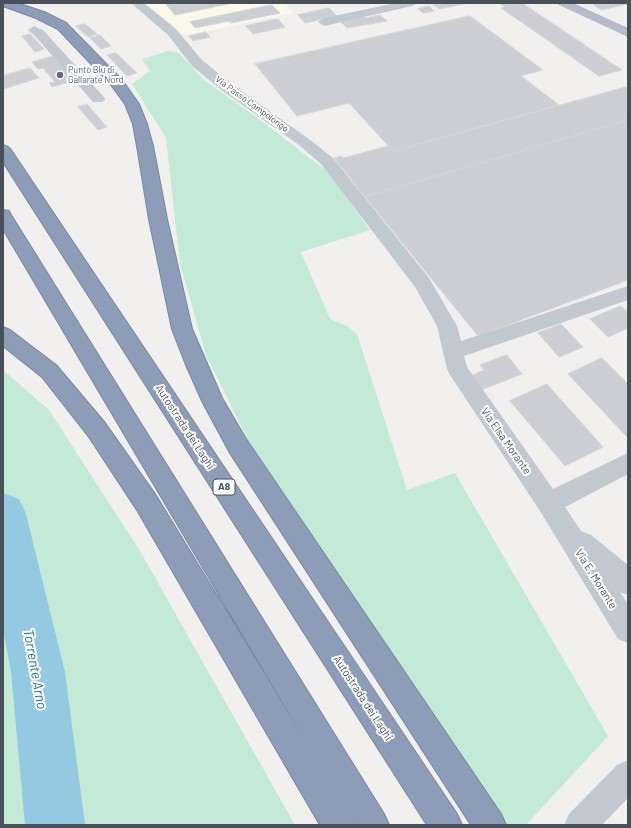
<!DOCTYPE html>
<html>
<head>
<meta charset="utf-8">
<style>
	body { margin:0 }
	#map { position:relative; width:631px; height:828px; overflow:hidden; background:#f1f0ef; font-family:Barlow,sans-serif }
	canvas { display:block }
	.frame { position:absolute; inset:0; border:4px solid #49505a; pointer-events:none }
</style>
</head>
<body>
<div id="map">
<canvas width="631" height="828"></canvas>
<div class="frame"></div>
</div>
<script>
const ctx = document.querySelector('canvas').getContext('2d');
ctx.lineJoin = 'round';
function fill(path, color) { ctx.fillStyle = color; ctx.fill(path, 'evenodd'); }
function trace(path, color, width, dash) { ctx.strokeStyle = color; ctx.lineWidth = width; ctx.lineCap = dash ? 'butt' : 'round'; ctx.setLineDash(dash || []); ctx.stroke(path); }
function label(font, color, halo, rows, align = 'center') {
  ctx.font = font + ' Barlow,sans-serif'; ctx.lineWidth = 4; ctx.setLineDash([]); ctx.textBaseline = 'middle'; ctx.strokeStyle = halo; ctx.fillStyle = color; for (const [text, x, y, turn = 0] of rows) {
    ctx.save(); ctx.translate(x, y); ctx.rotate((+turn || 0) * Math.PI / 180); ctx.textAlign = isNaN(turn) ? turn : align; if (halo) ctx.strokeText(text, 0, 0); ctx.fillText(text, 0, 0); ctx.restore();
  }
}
fill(new Path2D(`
	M139 3H284L293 13 185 36Z`), '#faf7eb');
fill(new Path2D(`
	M168 51 179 53 204 80 255 116 328 172 370 230 301 252 330 319 347 326 357 334 407 490 455 473 608 736 526 825H507L248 440 206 355 180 264 166 138 132 84 150 71 142 59Z
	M3 370 49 410 140 551 295 825H3Z`), '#c3ead7');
fill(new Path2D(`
	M3 493 19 499 26 514 65 672 85 825H25L11 672 3 629Z`), '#95c9e1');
const building = new Path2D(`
	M170 3H233L175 15 166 4Z
	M431 3H468L440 9Z
	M499 3H522L622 70 599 76 501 8 505 7Z
	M598 3H628V4L601 10 593 4Z
	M272 5 280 13 231 23 229 21 195 28 190 22Z
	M429 6 434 11 423 13 418 9Z
	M329 8 337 16 305 23 298 15Z
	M361 15 365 18 380 15 387 21 347 28 339 20Z
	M470 16 543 70 521 76 559 105 393 151 349 103 297 116 255 64Z
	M278 19 285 27 253 34 246 26Z
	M85 24 97 34 88 37 76 26Z
	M206 32 210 37 193 41 189 36Z
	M30 34 44 49 35 52 22 36Z
	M100 35 111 46 101 49 90 38Z
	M116 53 137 73 127 76 107 55Z
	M54 56 76 80 52 87 49 83 55 82 43 68 38 69 32 62Z
	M30 68 39 78 3 89V76Z
	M626 87 628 88V120L365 197 334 158 341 156 343 158 388 146 393 151Z
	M87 104 107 127 98 130 78 107Z
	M628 120V280L478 336 365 197Z
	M621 306 628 312V328L608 337 590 319Z
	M561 324 583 347 559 357 538 333Z
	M507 355 522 374 481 390 471 376 484 370 480 365Z
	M602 358 628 384V436H626L568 374Z
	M547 384 603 447 565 466 510 401Z`);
fill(building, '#cdced3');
trace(building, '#d4d5da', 1);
const highway = new Path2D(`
	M3 3H17L44 12 66 23 122 80 139 104 147 124 153 146 167 219 192 329 222 398 246 439 501 814 506 825H471L230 453 203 403 186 365 172 329 149 219 137 146 133 124 125 104 112 86 58 29 36 18 3 6Z
	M3 145 8 147 11 150 457 814 462 825H427L3 162Z
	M3 210 9 211 11 215 384 814 389 825H355L353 821 354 825H320L137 510 89 437 42 377 3 346V327L10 330 56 365 105 423 155 494 306 742 3 229Z`);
trace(highway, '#7888a4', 2);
fill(new Path2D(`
	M131 3H144L176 29 202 60 234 86 309 139 333 158 429 278 457 326 461 341 628 286V300L464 356 467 367 553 489 628 453V474L565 507 581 531 591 535 628 565V595L620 592 628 604V643L618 639 540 511 450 375 447 369 437 326 415 287 321 164 299 145 224 92 192 66 168 35Z
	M396 3H418L412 6 324 26 318 22 324 18Z
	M34 26 43 30 103 96 105 99 103 102H93L35 36 28 30Z
	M628 760V798L602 825H564L569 814 617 765Z`), '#c2c8cf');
fill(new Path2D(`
	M557 3H573L628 28V37L559 5Z`), '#b2bccb');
fill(highway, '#8d9db8');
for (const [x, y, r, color] of [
	[60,75,4,"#5c6f8a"]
]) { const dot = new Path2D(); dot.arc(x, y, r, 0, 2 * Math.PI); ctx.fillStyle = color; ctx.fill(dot); trace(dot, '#fff', 1.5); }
label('9px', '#4e5e75', '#fff', [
	["Punto Blu di",68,70],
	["Gallarate Nord",68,80]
], 'left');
label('9px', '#49505a', '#fff', [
	["Via Passo Campolongo",252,104,36]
]);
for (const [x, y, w] of [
	[224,487,22]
]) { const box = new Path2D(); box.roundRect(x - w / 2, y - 8, w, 16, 3); ctx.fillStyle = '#fff'; ctx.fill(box); trace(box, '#49505a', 1); }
label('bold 10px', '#49505a', null, [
	["A8",224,487]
]);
label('11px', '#49505a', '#fff', [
	["Autostrada dei Laghi",185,427,57],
	["Via Elsa Morante",506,441,55],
	["Via E. Morante",596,579,58],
	["Autostrada dei Laghi",363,698,57]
]);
label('italic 14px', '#1d7199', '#fff', [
	["Torrente Arno",35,669,80]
]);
</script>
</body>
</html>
